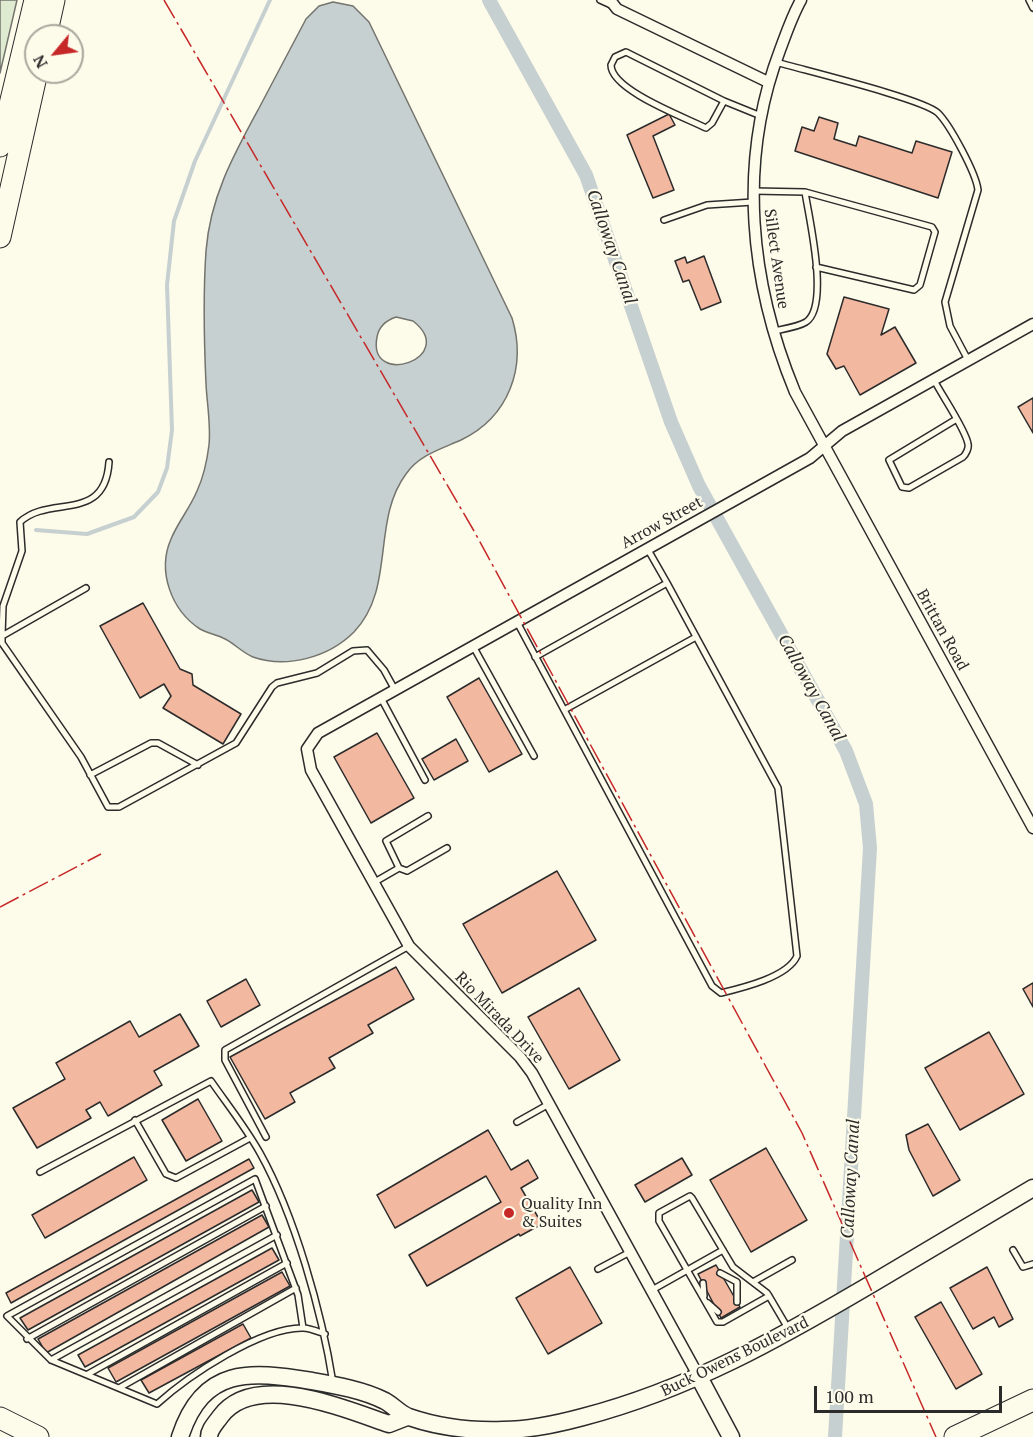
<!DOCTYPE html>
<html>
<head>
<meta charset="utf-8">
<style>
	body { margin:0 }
	#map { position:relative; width:1033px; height:1437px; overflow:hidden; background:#fdfbea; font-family:"PT Serif",serif }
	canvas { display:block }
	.north { position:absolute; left:24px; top:24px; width:60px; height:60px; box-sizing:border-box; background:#fdfbea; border:2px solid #a9a89e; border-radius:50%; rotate:241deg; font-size:16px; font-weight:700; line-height:24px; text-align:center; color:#2b2b2b }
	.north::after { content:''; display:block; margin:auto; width:21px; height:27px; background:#c62828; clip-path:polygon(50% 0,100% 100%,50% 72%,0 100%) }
	.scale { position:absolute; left:814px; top:1386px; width:188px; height:27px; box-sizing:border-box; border:3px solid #2b2b2b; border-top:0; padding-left:8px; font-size:18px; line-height:21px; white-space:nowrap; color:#2b2b2b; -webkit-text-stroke:4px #fdfbea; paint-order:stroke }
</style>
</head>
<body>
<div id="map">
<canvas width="1033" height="1437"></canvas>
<div class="north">N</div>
<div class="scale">100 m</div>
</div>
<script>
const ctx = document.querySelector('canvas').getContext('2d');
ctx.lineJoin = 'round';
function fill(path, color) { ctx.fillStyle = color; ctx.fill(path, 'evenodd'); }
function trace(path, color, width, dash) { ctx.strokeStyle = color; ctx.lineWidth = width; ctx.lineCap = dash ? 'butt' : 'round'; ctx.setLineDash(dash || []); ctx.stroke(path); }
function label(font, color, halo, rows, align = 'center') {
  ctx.font = font + ' "PT Serif",serif'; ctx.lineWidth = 4.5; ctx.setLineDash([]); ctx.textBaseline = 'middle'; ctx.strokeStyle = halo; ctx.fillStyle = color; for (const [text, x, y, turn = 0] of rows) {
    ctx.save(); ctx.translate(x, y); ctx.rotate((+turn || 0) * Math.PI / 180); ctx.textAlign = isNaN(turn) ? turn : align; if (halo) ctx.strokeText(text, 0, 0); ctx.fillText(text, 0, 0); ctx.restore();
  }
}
const green = new Path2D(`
	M0 0H17L0 73Z`);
fill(green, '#deebd1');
trace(green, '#74746e', 1.5);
const water = new Path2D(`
	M333 2 353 6 369 22 512 318C527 367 509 417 461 440 441 449 419 455 406 474 371 521 396 588 354 632 329 657 287 669 253 657 241 652 233 642 223 638 215 634 207 633 200 629 171 610 157 571 171 539 178 522 190 508 197 491 204 476 207 461 209 445 211 425 207 404 206 384 204 340 203 295 206 251 210 198 233 156 258 110 274 80 290 49 306 19L319 6ZM396 317 413 321C460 358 367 389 377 337 379 326 387 320 396 317Z`);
fill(water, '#c7d0d0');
trace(water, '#74746e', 1.5);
trace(new Path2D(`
	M36 530 87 534 134 517 158 492 167 468 172 430 167 285 174 221 195 161 270 0`), '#c7d0d0', 4);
trace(new Path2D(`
	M489 0 586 175 671 422 699 486 846 751 866 804 870 848 835 1437`), '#c7d0d0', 14);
const building = new Path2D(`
	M669 114 675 125 653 136 674 190 653 198 627 135Z
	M819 117 838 123 834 139 856 146 859 136 912 153 916 141 952 152 938 198 795 151 802 127 814 131Z
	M704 256 721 302 701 310 689 280 683 282 675 261 685 257 687 263Z
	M844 297 889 309 881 335 895 327 916 363 860 395 844 366 836 369 827 354Z
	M1033 398V433L1018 407Z
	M143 603 180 669 192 674 193 685 241 714 223 744 163 708 171 696 164 684 140 698 100 626Z
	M479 678 522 754 489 772 447 697Z
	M377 733 414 798 371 823 334 757Z
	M456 739 468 761 434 780 422 759Z
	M557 871 596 940 502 993 463 924Z
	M396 967 414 999 368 1025 373 1033 329 1058 335 1068 290 1093 295 1102 265 1119 230 1057Z
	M246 979 260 1005 221 1027 207 1001Z
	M1033 983V1007L1023 989Z
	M579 988 620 1060 569 1089 528 1017Z
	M180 1014 199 1046 154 1071 162 1085 108 1116 100 1102 86 1110 91 1118 37 1148 13 1108 65 1079 56 1063 130 1021 139 1037Z
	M989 1032 1024 1094 960 1130 925 1068Z
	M198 1099 222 1141 186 1161 162 1120Z
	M928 1124 960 1180 933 1196 909 1150 906 1135Z
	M488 1130 511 1170 528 1160 538 1178 521 1188 542 1224 520 1236 519 1234 427 1286 409 1255 501 1202 486 1176 395 1228 377 1195Z
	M766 1148 807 1220 751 1252 710 1180Z
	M134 1157 147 1180 45 1238 32 1215Z
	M682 1158 692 1175 645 1202 635 1185Z
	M249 1159 254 1168 11 1303 6 1293Z
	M252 1190 259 1202 28 1330 20 1318Z
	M262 1215 269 1227 46 1353 38 1339Z
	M272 1248 279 1260 85 1367 78 1355Z
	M716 1265 740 1307 721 1318 698 1274Z
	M570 1267 602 1323 548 1354 516 1298Z
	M987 1267 1013 1319 999 1327 994 1317 973 1329 950 1288Z
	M282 1272 290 1286 116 1382 108 1368Z
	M941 1302 982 1374 956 1389 915 1317Z
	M243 1324 251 1338 149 1393 141 1380Z`);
fill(building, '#f2b8a0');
trace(building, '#2b2b2b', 1.5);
const service = new Path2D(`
	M600 0 611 5
	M1029 0 1033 8
	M776 62C803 70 924 99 938 113 950 125 976 173 978 190L945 302 950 326 968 360
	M724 101 712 123 706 128C684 117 611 90 611 65L615 57 626 52 724 101 761 116
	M753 191 805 192C809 218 830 306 806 322 798 327 783 329 774 331
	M805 192 932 227 935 232 920 285 914 290 816 267
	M664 220 707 205 753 202
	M934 380C941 394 966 430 968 444 969 448 966 454 963 457L909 488 902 487 889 460 955 420
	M647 548 667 583
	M86 588 2 636V643L81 757 108 807H119L236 743 272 687 277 683 317 673 353 651 367 650 384 670 395 690
	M517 622 525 637 712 986 721 993C742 988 788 977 797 956L778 788 667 583 535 657
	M2 636 3 606 22 551 20 522C50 494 105 524 109 462
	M473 646 534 756
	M381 698 425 780
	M564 710 696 637
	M90 775 151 743H158L198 765
	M428 816 386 841 399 868 407 871 447 848
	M373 883 399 868
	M135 1120 166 1174 176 1178 250 1138
	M517 1122 549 1104
	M266 1137 225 1060V1050L409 946
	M40 1172 211 1081C227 1104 246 1128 260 1153 295 1216 322 1313 333 1383
	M1013 1250 1023 1267 1033 1264
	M598 1269 630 1252
	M720 1273 737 1282V1302
	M753 1282 792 1260
	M703 1283 704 1296
	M652 1290 723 1250
	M769 1296 723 1322H717L659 1221V1213L690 1196 692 1198 733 1267 767 1293 769 1296 789 1330
	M708 1303 718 1312
	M303 1328 298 1295 255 1179 7 1316 51 1360 157 1404C188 1376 261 1327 303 1328 310 1328 319 1332 325 1334
	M27 1339 266 1206
	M51 1360 277 1235
	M88 1374 287 1263
	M119 1388 296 1288`);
const minor = new Path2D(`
	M610 0 617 9 768 82
	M801 0C792 16 786 34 780 50 737 163 750 283 795 392L1033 828
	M699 1377 532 1073 520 1057 409 946 311 770 307 749 318 733 810 458 842 431 1033 324`);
const secondary = new Path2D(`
	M699 1377 731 1437
	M180 1437C203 1366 250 1371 312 1381 335 1385 364 1390 385 1401 394 1406 400 1414 409 1417 438 1427 473 1431 503 1430 531 1430 557 1424 583 1417 690 1389 778 1339 873 1283 926 1251 980 1220 1033 1188
	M209 1437C209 1430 215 1424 220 1417 254 1370 345 1409 389 1424L407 1417`);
const motorway = new Path2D(`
	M46 36 54 0
	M0 146 35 0
	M0 237 37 72
	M0 1418 38 1437
	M955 1437 1033 1400`);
trace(service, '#2b2b2b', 8);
trace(minor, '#2b2b2b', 13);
trace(secondary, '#2b2b2b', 19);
trace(motorway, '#2b2b2b', 23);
trace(service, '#fdfbea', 5);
trace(minor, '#fdfbea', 10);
trace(secondary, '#fdfbea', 16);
trace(motorway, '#fdfbea', 21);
trace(new Path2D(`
	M164 0 474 531 802 1133 936 1437
	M0 907 101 854`), '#c62828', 1.5, [21, 4.5, 3, 4.5]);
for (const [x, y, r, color] of [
	[509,1213,6,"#c62828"]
]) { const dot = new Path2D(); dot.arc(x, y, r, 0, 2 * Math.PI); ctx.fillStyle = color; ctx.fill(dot); trace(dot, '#fdfbea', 2); }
label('16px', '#2b2b2b', '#fdfbea', [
	["Sillect Avenue",776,259,82],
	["Arrow Street",662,523,-29],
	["Brittan Road",942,630,61],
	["Rio Mirada Drive",499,1018,46],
	["Buck Owens Boulevard",735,1357,-26]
]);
label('16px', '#2b2b2b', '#fdfbea', [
	["Quality Inn",521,1204],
	["& Suites",521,1222]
], 'left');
label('italic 18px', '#2b2b2b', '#fdfbea', [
	["Calloway Canal",611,247,71],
	["Calloway Canal",811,688,61],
	["Calloway Canal",851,1179,-87]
]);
</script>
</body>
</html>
